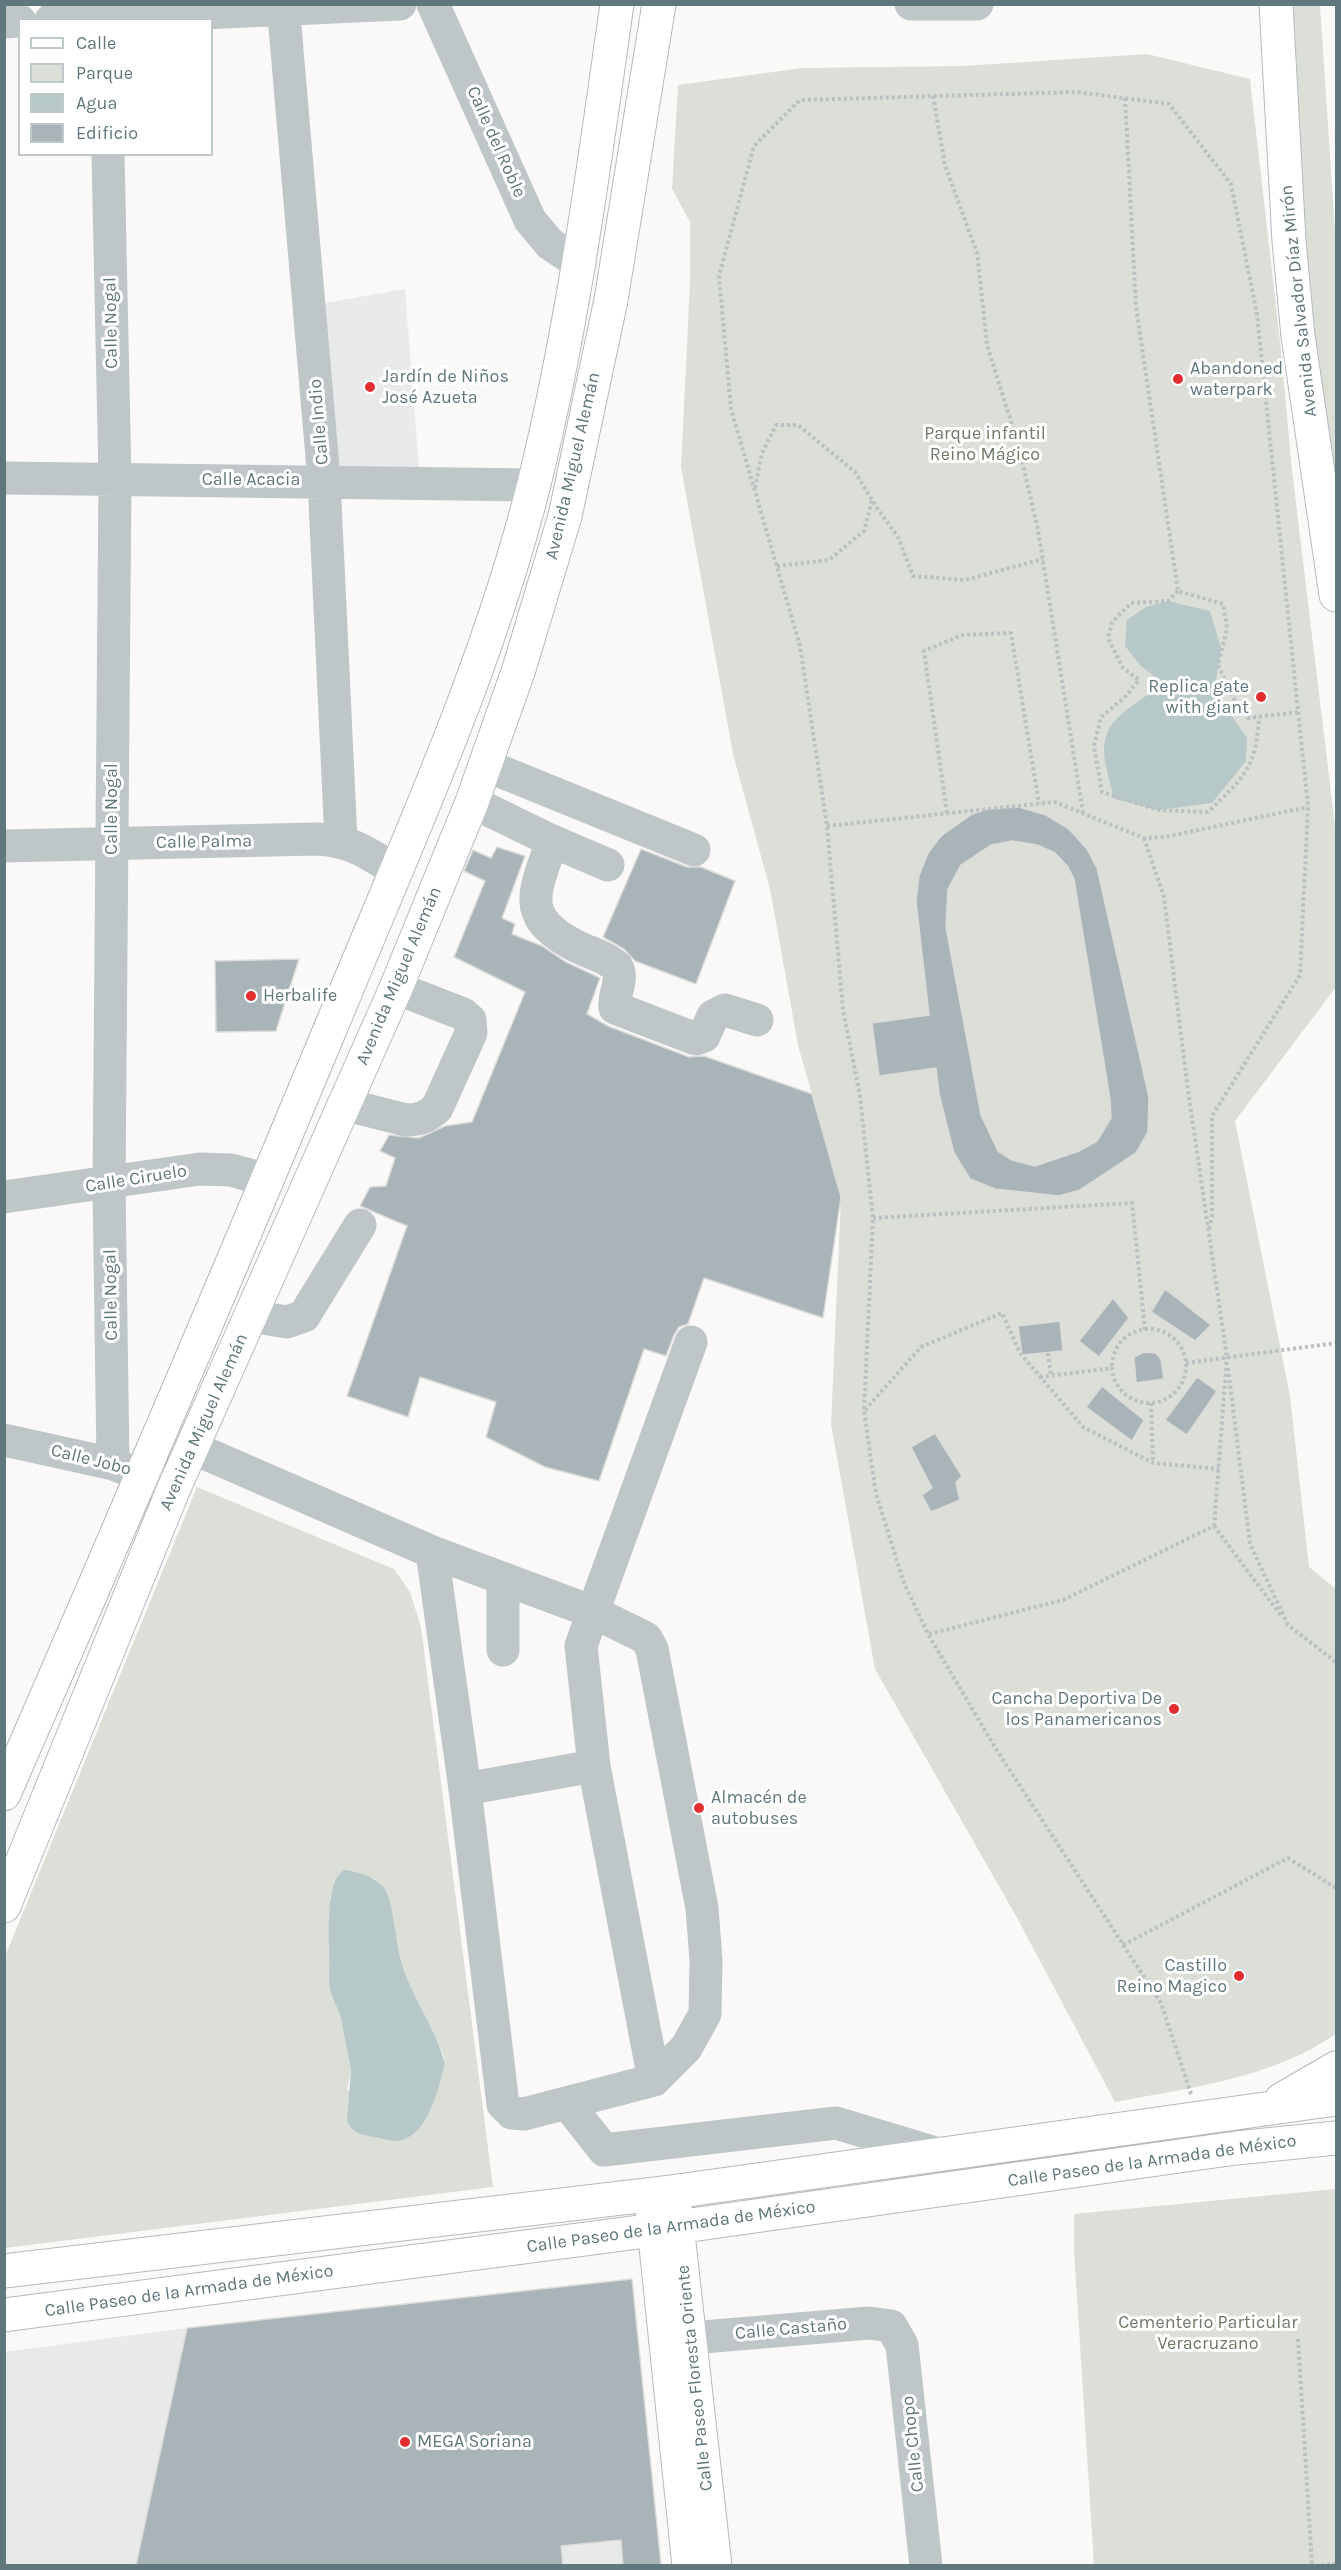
<!DOCTYPE html>
<html>
<head>
<meta charset="utf-8">
<style>
	body { margin:0 }
	#map { position:relative; width:1341px; height:2570px; overflow:hidden; background:#faf9f8; font-family:Karla,sans-serif }
	canvas { display:block }
	.frame { position:absolute; inset:0; border:6px solid #60777d; pointer-events:none }
	.legend { position:absolute; left:18px; top:18px; width:195px; height:138px; box-sizing:border-box; background:#fff; border:2px solid #bfc9cb; margin:0; padding:8px 10px; list-style:none; font-size:18px; color:#60777d }
	.legend li { display:flex; align-items:center; gap:12px; height:30px }
	.legend b { width:30px; border:2px solid #bfc9cb }
</style>
</head>
<body>
<div id="map">
<canvas width="1341" height="2570"></canvas>
<div class="frame"></div>
<ul class="legend">
<li><b style="height:8px;background:#fff"></b>Calle</li>
<li><b style="height:16px;background:#dbdfd7"></b>Parque</li>
<li><b style="height:16px;background:#b6c8c8"></b>Agua</li>
<li><b style="height:16px;background:#a8b4b7"></b>Edificio</li>
</ul>
</div>
<script>
const ctx = document.querySelector('canvas').getContext('2d');
ctx.lineJoin = 'round';
function fill(path, color) { ctx.fillStyle = color; ctx.fill(path, 'evenodd'); }
function trace(path, color, width, dash) { ctx.strokeStyle = color; ctx.lineWidth = width; ctx.lineCap = dash ? 'butt' : 'round'; ctx.setLineDash(dash || []); ctx.stroke(path); }
function label(font, color, halo, rows, align = 'center') {
  ctx.font = font + ' Karla,sans-serif'; ctx.lineWidth = 6; ctx.setLineDash([]); ctx.textBaseline = 'middle'; ctx.strokeStyle = halo; ctx.fillStyle = color; for (const [text, x, y, turn = 0] of rows) {
    ctx.save(); ctx.translate(x, y); ctx.rotate((+turn || 0) * Math.PI / 180); ctx.textAlign = isNaN(turn) ? turn : align; if (halo) ctx.strokeText(text, 0, 0); ctx.fillText(text, 0, 0); ctx.restore();
  }
}
fill(new Path2D(`
	M405 289 419 470 337 469 320 304Z
	M632 2279 661 2565H5L4 2352 187 2328Z`), '#e8e9e9');
fill(new Path2D(`
	M1286 5H1320L1336 246V544L1312 382Z
	M1147 54 1250 79 1281 350 1292 470 1336 834V987L1235 1121 1290 1396 1309 1567 1336 1589V2034C1272 2078 1190 2088 1115 2102L1016 1916 875 1669 831 1424 841 1197 798 1045 770 889 733 754 681 467 690 283V222L672 189 678 85 802 68 963 66Z
	M197 1487 394 1569 410 1592 421 1627 493 2187 5 2248 4 1959ZM351 1870 375 1879 387 1891 400 1960 412 1993 443 2054 445 2064 429 2113 347 2090 351 2070 345 2034 341 2018 331 1993 330 1896Z
	M1336 2189V2565H1094L1074 2250V2214Z`), '#dbdfd7');
fill(new Path2D(`
	M1168 601 1210 611 1221 648 1215 685 1223 704 1247 738 1246 761 1212 803 1158 810 1115 799C1095 735 1100 726 1155 690V677L1139 664 1125 646 1127 620 1146 607Z
	M344 1870C357 1871 377 1877 385 1889 393 1901 396 1944 401 1961 411 1997 436 2028 445 2064 438 2088 429 2137 397 2141 390 2141 381 2138 374 2137 362 2135 352 2133 347 2121L351 2070 341 2018 331 1993 329 1980C332 1953 321 1885 344 1870Z`), '#b6c8c8');
const building = new Path2D(`
	M1019 807 1046 815 1069 829 1087 849 1097 868 1149 1097 1148 1132 1136 1153 1080 1190 1059 1196 995 1189 970 1179 954 1153 939 1094 936 1068 879 1076 872 1023 929 1015 916 901 919 876 928 853 941 836 972 814 988 809ZM1012 841 1037 845 1055 853 1068 867 1074 879 1110 1099 1111 1118 1097 1141 1079 1151 1035 1166 1012 1160 998 1151 981 1115 946 927 948 889 961 865 991 845Z
	M497 847 525 856 502 918 515 924 512 934 542 946 566 962 600 978 587 1014 608 1026 689 1057 704 1056 812 1094 841 1197 823 1318 704 1278 688 1324 679 1327 674 1335 666 1356 644 1349 599 1481 545 1467 486 1437 496 1402 420 1377 408 1417 347 1396 407 1226 360 1206 370 1187 386 1186 395 1158 380 1151 389 1135 419 1138 445 1126 472 1122 525 992 454 957 485 881 464 871 473 850 491 858Z
	M641 849 687 867H701L735 881 696 984 635 961 624 949 603 937Z
	M299 959 276 1031 216 1032 215 961Z
	M1165 1289 1211 1325 1195 1341 1151 1312Z
	M1113 1298 1129 1318 1099 1357 1079 1341Z
	M1060 1321 1063 1351 1022 1355 1018 1326Z
	M1144 1352 1156 1353 1161 1359 1164 1379 1136 1383 1134 1357Z
	M1197 1377 1217 1391 1187 1435 1165 1420Z
	M1102 1386 1144 1420 1132 1441 1086 1407Z
	M935 1433 962 1476 956 1483 960 1500 931 1512 922 1495 932 1488 911 1447Z
	M632 2279 661 2565H623L621 2540 561 2546 563 2565H136L187 2328Z`);
fill(building, '#a8b4b7');
trace(building, '#dcdbda', 1.5);
const major = new Path2D(`
	M1276 4 1289 241 1298 336 1336 595
	M4 1794C119 1531 231 1268 341 1003 411 833 489 663 534 484 573 327 594 165 617 4
	M4 1906 174 1488 396 988 472 802 519 669 565 516 611 300 659 4
	M1281 2100 1336 2068
	M675 2207 715 2566
	M652 2208 689 2566
	M4 2271 672 2192 1336 2099
	M4 2315 677 2227 1236 2148 1336 2138`);
trace(major, '#b2babd', 35);
trace(new Path2D(`
	M933 96 945 165 977 253 987 345 1018 444 1038 530 1083 813
	M1125 98 1136 307 1178 591 1223 604 1227 629 1218 665 1234 699 1248 718 1298 712
	M755 488 762 453 776 425H798L855 472 877 508 898 537 913 576 965 580 1043 559
	M777 566 829 560 864 531 872 500
	M1178 591 1168 601 1131 603 1112 622 1108 638 1123 668 1139 680 1124 698 1101 717 1094 746 1102 792 1158 810 1208 812C1244 777 1256 769 1259 717
	M947 813 924 651 962 635 1011 633 1039 804
	M827 826 1055 802 1144 838 1165 837 1308 807
	M1144 838 1164 897 1187 1083 1227 1358
	M873 1218 1132 1203 1145 1330
	M1112 1366a37 37 0 1 1 74 0a37 37 0 1 1-74 0Z
	M1048 1353 1051 1376
	M1186 1363 1336 1343
	M1228 1368 1250 1544 1288 1625 1336 1662
	M1040 1377 1112 1368
	M1151 1403 1153 1462
	M865 1410 921 1347 1002 1313 1020 1353 1083 1427 1153 1463 1219 1469
	M1214 1526 1282 1617
	M929 1634 1063 1600 1214 1526 1227 1357
	M1123 1945 1288 1858 1336 1888
	M1191 2094 1161 2003 996 1749 928 1634 904 1583 876 1494 864 1411 873 1218 860 1096 843 1010 827 826 800 646 731 409 719 276 754 146 800 100 1077 92 1169 104 1231 184 1257 314 1308 807 1300 975 1212 1116V1216L1209 1231
	M1298 2339 1312 2566
	M1315 2566 1336 2564`), '#bbc0c2', 4, [3, 3]);
trace(new Path2D(`
	M283 4 324 480 341 841
	M433 4 530 220 550 244 580 264
	M911 4H977
	M51 20 400 4
	M4 22 20 21
	M108 154 115 479 109 1184 113 1464
	M4 478 533 485
	M485 765 694 850
	M472 802 552 841C536 890 517 916 576 946 589 953 605 956 617 967 624 980 613 994 615 1008L696 1039 704 1036 713 1016 725 1010 757 1020
	M552 841 608 865
	M4 846 317 839C352 841 366 852 395 870
	M343 1104 406 1120C419 1120 427 1117 437 1108L471 1033 470 1020 463 1014 396 988
	M4 1197 200 1169 231 1170 267 1180
	M250 1316 287 1322 304 1316 360 1225
	M4 1440 113 1464 174 1488
	M193 1448 432 1552 465 1789 503 2104 512 2113 524 2114 654 2080
	M432 1552 593 1612 646 1638 652 1649 702 1908 706 1960 705 2014 686 2048 654 2080 594 1766 581 1646 593 1612 691 1342
	M503 1580V1650
	M465 1789 594 1766
	M567 2103 604 2150 836 2123 939 2154
	M691 2338 869 2323 891 2326 902 2345 926 2566`), '#bec6c8', 33);
trace(major, '#fff', 33);
for (const [x, y, r, color] of [
	[1178,379,6,"#e42d2f"],
	[370,387,6,"#e42d2f"],
	[1261,697,6,"#e42d2f"],
	[251,996,6,"#e42d2f"],
	[1174,1709,6,"#e42d2f"],
	[699,1808,6,"#e42d2f"],
	[1239,1976,6,"#e42d2f"],
	[405,2442,6,"#e42d2f"]
]) { const dot = new Path2D(); dot.arc(x, y, r, 0, 2 * Math.PI); ctx.fillStyle = color; ctx.fill(dot); trace(dot, '#fff', 2); }
label('18px', '#60777d', '#fff', [
	["Calle del Roble",496,142,66],
	["Avenida Salvador Díaz Mirón",1299,301,-96],
	["Calle Nogal",111,323,-91],
	["Calle Indio",319,422,-95],
	["Avenida Miguel Alemán",573,466,-77],
	["Calle Acacia",251,480],
	["Calle Nogal",112,809,-90],
	["Calle Palma",204,842,-1],
	["Avenida Miguel Alemán",399,976,-67],
	["Calle Ciruelo",136,1179,-9],
	["Calle Nogal",111,1295,-91],
	["Avenida Miguel Alemán",204,1422,-66],
	["Calle Jobo",91,1460,14],
	["Calle Paseo de la Armada de México",1152,2161,-8],
	["Calle Paseo de la Armada de México",671,2227,-8],
	["Calle Paseo de la Armada de México",189,2291,-8],
	["Calle Castaño",791,2329,-5],
	["Calle Paseo Floresta Oriente",695,2378,-96],
	["Calle Chopo",913,2444,-96]
]);
label('18px', '#60777d', '#fff', [
	["Abandoned",1190,369],
	["waterpark",1190,390],
	["Jardín de Niños",382,377],
	["José Azueta",382,398],
	["Replica gate",1249,687,"right"],
	["with giant",1249,708,"right"],
	["Herbalife",263,996],
	["Cancha Deportiva De",1162,1699,"right"],
	["los Panamericanos",1162,1720,"right"],
	["Almacén de",711,1798],
	["autobuses",711,1819],
	["Castillo",1227,1966,"right"],
	["Reino Magico",1227,1987,"right"],
	["MEGA Soriana",417,2442]
], 'left');
label('18px', '#6d7a64', '#fff', [
	["Parque infantil",985,434],
	["Reino Mágico",985,455],
	["Cementerio Particular",1208,2323],
	["Veracruzano",1208,2344]
]);
</script>
</body>
</html>
